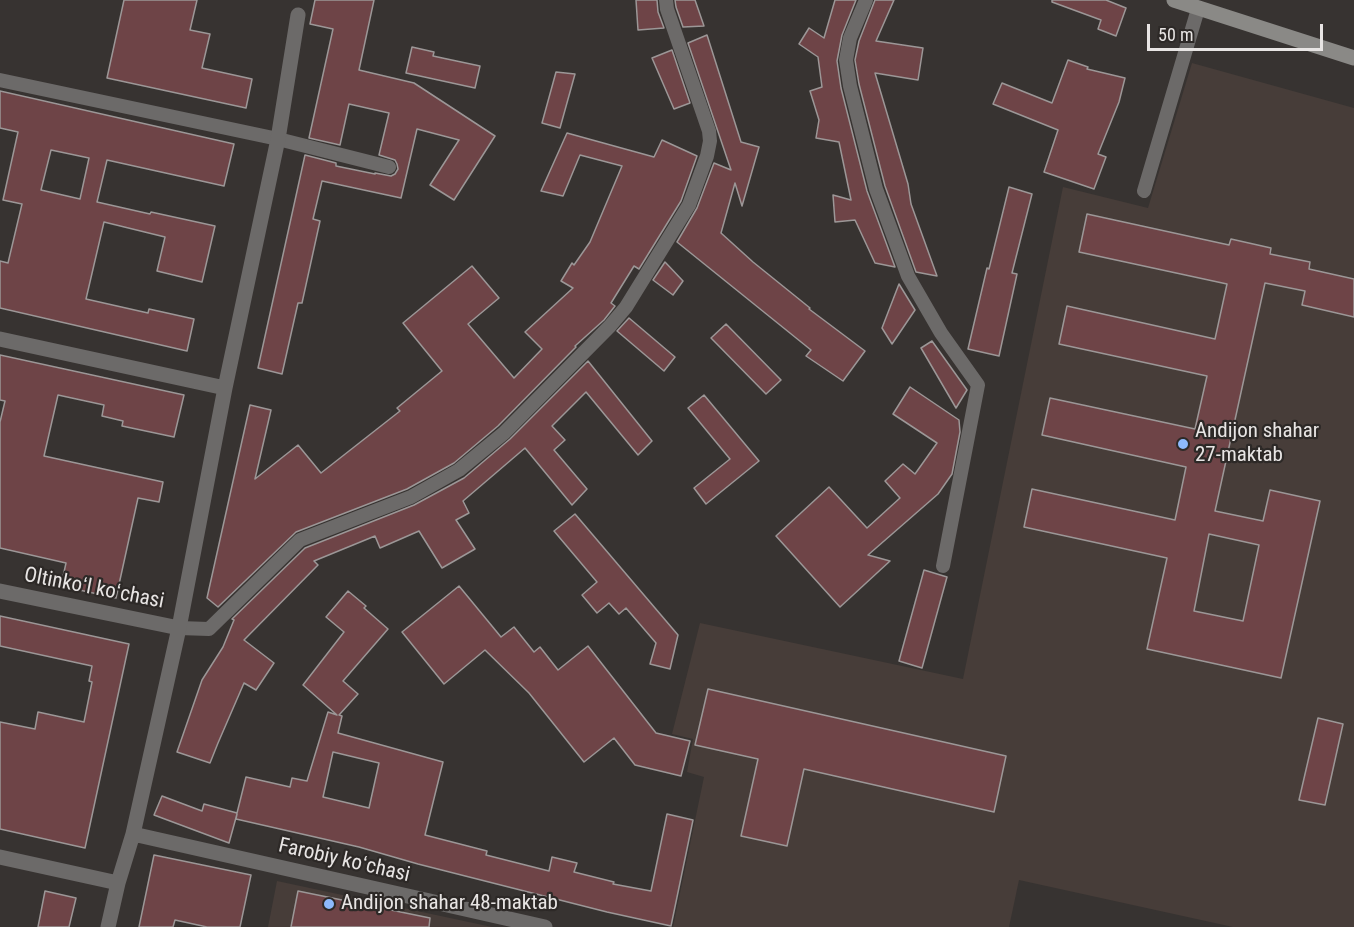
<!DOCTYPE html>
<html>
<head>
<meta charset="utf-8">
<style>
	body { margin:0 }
	#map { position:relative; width:1354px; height:927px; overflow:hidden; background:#373331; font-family:"Roboto Condensed",sans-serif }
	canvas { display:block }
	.scale { position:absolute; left:1147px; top:24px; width:176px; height:27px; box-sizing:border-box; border:3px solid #e8e5e4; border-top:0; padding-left:8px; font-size:18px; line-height:21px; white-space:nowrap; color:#e8e5e4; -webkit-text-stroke:4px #2d2927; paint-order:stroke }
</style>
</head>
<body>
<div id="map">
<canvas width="1354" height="927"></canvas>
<div class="scale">50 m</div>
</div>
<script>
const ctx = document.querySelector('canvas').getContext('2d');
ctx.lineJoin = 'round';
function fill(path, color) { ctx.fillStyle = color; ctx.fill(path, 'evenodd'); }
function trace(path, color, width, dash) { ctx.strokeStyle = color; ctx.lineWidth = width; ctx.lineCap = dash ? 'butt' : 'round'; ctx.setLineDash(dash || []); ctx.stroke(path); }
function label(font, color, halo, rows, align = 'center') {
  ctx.font = font + ' "Roboto Condensed",sans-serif'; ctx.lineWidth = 4.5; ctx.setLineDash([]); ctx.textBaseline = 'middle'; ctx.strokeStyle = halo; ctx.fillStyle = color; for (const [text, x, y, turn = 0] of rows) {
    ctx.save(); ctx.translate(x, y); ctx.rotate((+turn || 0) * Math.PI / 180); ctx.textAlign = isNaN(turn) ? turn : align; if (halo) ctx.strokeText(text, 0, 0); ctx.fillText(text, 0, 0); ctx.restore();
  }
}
fill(new Path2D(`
	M1192 63 1354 108V927H1233L1019 880 1009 927H673L704 777 687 772 693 739 672 734 700 623 963 679 1063 187 1148 208Z
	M277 881 492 927H268Z`), '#473d39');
const building = new Path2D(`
	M124 0H197L190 30 210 34 202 68 252 79 246 108 107 78Z
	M315 0H374L359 70 414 83 495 136 454 200 430 185 459 140 417 129 401 198 322 181 313 219 320 221 302 303H298L282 374 258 368 305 155 336 163V166L375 174V173L391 176 395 174 398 169 397 164 395 160 379 155 389 113 349 104 340 145 309 138 333 29 310 24Z
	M636 0H657L658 12 664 28 638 30Z
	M675 0H695L704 26 683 27 676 7Z
	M835 0H856L842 35 837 61 841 88 867 191 895 267 875 263 855 220 835 222 833 195 851 200 839 142 816 138 819 120 810 91 822 87 818 57 799 44 809 28 824 38Z
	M875 0H894L876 41 923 48 918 80 875 73 908 184 911 204 937 276 916 272 885 186 859 84 855 60 859 41Z
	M1052 0H1106L1126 8 1116 36 1098 29 1101 20 1052 2Z
	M707 35 741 142 759 147 742 206 735 183 721 233 753 262 810 308 809 309 865 351 843 381 806 356 811 350 677 242 697 208 714 163 731 170 688 43Z
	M412 47 434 52 433 56 480 66 475 88 406 73Z
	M672 50 690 103 674 109 652 58Z
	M1068 60 1088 67 1087 69 1125 78 1119 102 1098 154 1106 157 1094 189 1044 172 1058 130 993 104 1002 83 1052 103Z
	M556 72 575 74 560 128 542 123Z
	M0 91 234 144 224 186 107 160 97 202 150 214 151 212 215 226 202 282 157 271 165 237 104 222 86 299 148 313 149 309 194 319 187 351 0 308V261L8 263 22 204 3 200 18 132 0 128ZM51 150 89 158 80 199 41 190Z
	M567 133 654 157 662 140 697 156 681 201 639 269 634 266 611 303 615 306 604 320 575 346 576 347 498 426 454 463 407 489 296 532 218 607 207 598 250 405 271 410 255 479 298 445 321 473 400 411 397 408 442 371 403 323 472 266 499 298 468 324 514 378 542 349 525 332 573 288 561 281 572 263 574 265 590 242 622 166 580 155 563 196 541 191Z
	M1009 187 1032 194 1012 273 1017 274 999 356 968 349 987 268 989 269Z
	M1087 214 1229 245 1231 239 1271 248 1270 254 1310 262 1309 269 1354 279V317L1302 305 1305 291 1265 283 1215 511 1263 521 1270 490 1320 501 1281 678 1147 649 1167 558 1024 527 1032 489 1175 520 1186 467 1042 435 1050 398 1195 429 1207 376 1059 344 1067 306 1215 339 1227 284 1079 252ZM1209 534 1259 545 1243 621 1194 611Z
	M665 262 683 281 673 295 653 280Z
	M899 284 915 310 892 344 882 328Z
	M629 318 675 357 664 371 617 331Z
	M726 324 781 380 766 394 711 338Z
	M932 341 967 390 956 408 921 348Z
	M0 355 184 395 174 437 122 426 123 421 102 416 104 405 58 395 44 456 163 482 159 502 138 498 116 598 61 586 66 563 0 548V422L5 401 0 400Z
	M588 361 652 441 638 455 586 392 552 426 565 440 554 450 587 489 572 505 525 448 463 501 469 513 456 520 475 549 442 568 419 531 380 548 375 536 314 561 318 565 244 640 274 663 256 690 244 683 218 743 210 763 177 752 202 680 223 647 234 620 232 619 305 548 414 505 464 478 510 439Z
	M910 387 959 420 960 432 952 474 938 494 868 555 890 561 840 607 776 536 829 487 867 528 900 498 885 481 903 464 915 474 937 443 893 414Z
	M704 395 759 461 706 504 694 488 730 459 688 408Z
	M575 514 678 635 670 669 650 664 656 643 626 608 619 614 609 603 597 613 582 595 597 582 554 531Z
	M924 570 947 577 922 668 899 661Z
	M459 586 501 637 514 627 534 652 540 647 558 670 588 646 656 733 690 741 681 776 635 765 614 738 584 762 529 693 485 650 444 684 402 632Z
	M348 591 366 606 364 608 388 629 343 681 358 694 339 715 342 716 338 733 443 762 425 835 487 851 486 855 549 871 552 857 577 863 574 872 614 882 613 884 651 891 667 814 693 820 671 926 607 912 418 864 359 847 236 819 237 814 229 843 154 815 162 796 202 811 204 804 237 813 246 777 290 787 292 778 307 781 328 712 337 715 303 685 344 632 326 617ZM333 752 379 763 369 808 323 797Z
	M0 616 129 644 85 848 0 829V722L35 729 38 712 84 722 92 682 89 681 92 666 0 646Z
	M708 689 1006 756 994 812 804 769 787 846 741 836 758 759 695 745Z
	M1318 718 1343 724 1325 805 1299 800Z
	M154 855 251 875 240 927H207L175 920 173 927H139Z
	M45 891 76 898 69 927H38Z
	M298 891 430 918 429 927H291Z`);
fill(building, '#6e4447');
trace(building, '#9c9797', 1.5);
trace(new Path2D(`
	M866 0 850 38 846 60 850 86 876 189 908 276 941 333 978 385 943 566
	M0 80 278 139 389 167
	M1144 191 1198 9
	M179 628 209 629 300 540 411 497 459 470 504 433 610 326 626 307 689 205 707 156 710 141 709 131 667 9 666 0`), '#6c6a69', 14);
trace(new Path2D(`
	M0 339 225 388
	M0 591 179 628
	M133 834 545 927
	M0 857 118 883
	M108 927 118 883 133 834 179 628 225 388 278 139 298 15`), '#6c6a69', 15);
trace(new Path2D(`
	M1174 0 1354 58`), '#8a8986', 15);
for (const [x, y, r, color] of [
	[1183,444,6,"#8db9fc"],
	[329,904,6,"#8db9fc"]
]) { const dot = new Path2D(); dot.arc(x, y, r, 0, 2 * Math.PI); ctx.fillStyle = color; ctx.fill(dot); trace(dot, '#2d2927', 2); }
label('21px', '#e8e5e4', '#2d2927', [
	["Andijon shahar",1195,432],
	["27-maktab",1195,456],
	["Andijon shahar 48-maktab",341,904]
], 'left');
label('21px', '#e8e5e4', '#2d2927', [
	["Oltinkoʻl koʻchasi",94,589,11],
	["Farobiy koʻchasi",344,861,13]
]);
</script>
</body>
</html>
